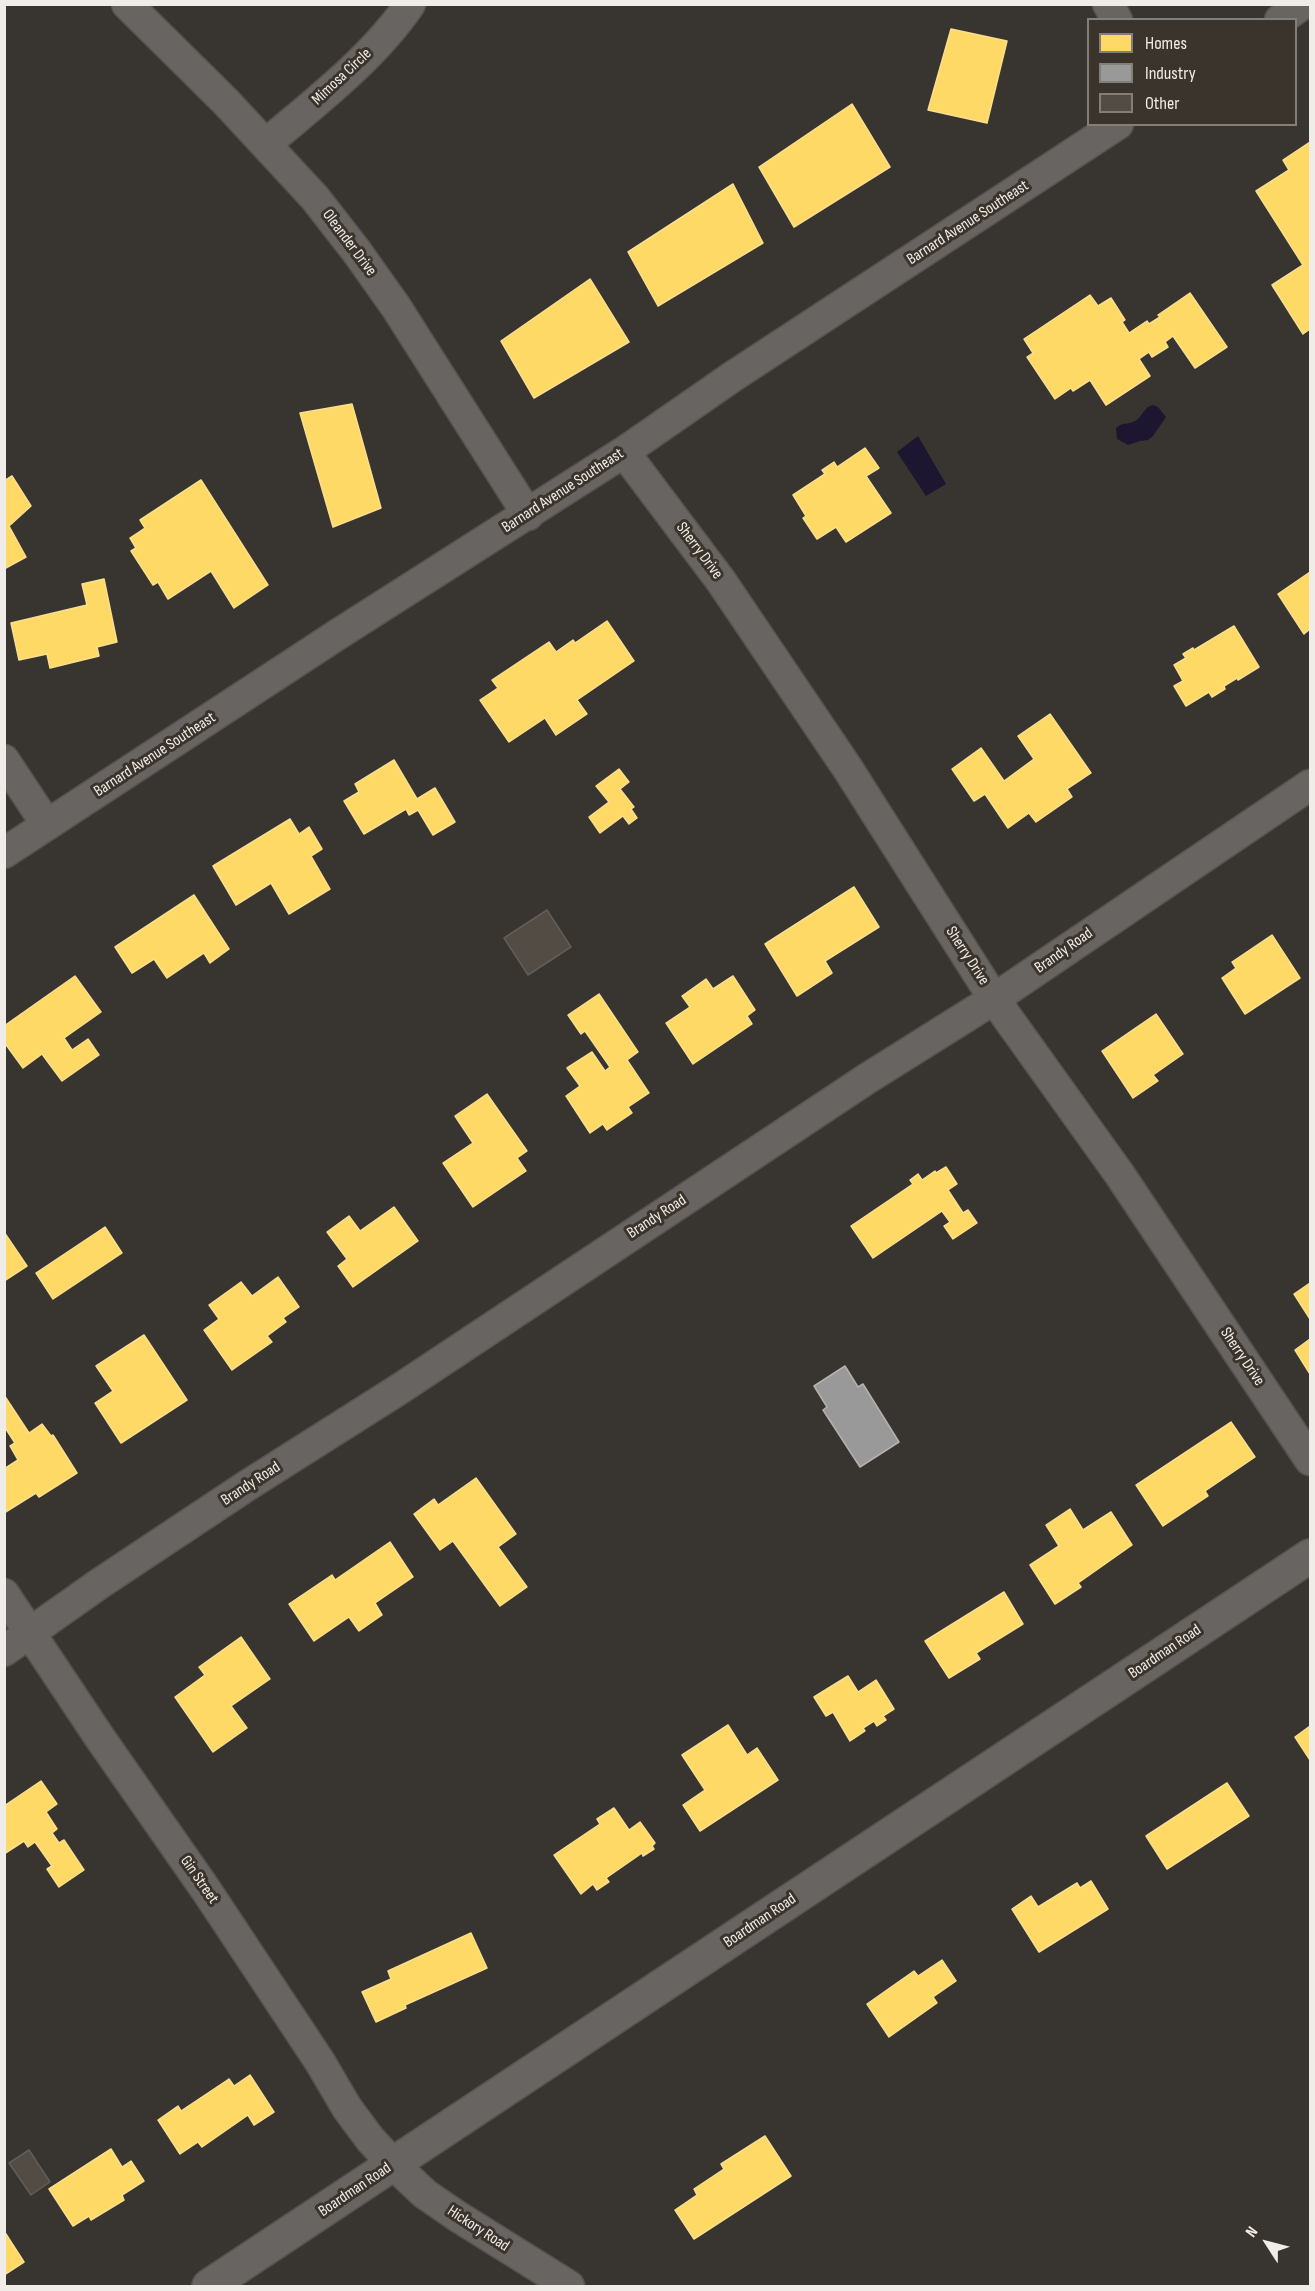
<!DOCTYPE html>
<html>
<head>
<meta charset="utf-8">
<style>
	body { margin:0 }
	#map { position:relative; width:1315px; height:2291px; overflow:hidden; background:#383430; font-family:"Sofia Sans Condensed",sans-serif }
	canvas { display:block }
	.frame { position:absolute; inset:0; border:6px solid #f0ece7; pointer-events:none }
	.legend { position:absolute; left:1087px; top:18px; width:210px; height:108px; box-sizing:border-box; background:#3b342c; border:2px solid #837e77; margin:0; padding:8px 10px; list-style:none; font-size:18px; color:#f0ece7 }
	.legend li { display:flex; align-items:center; gap:12px; height:30px }
	.legend b { width:30px; border:2px solid #837e77 }
	.north { position:absolute; left:1237px; top:2213px; width:60px; height:60px; -webkit-text-stroke:4px #3b342c; paint-order:stroke; rotate:306deg; font-size:16px; font-weight:700; line-height:24px; text-align:center; color:#f0ece7 }
	.north::after { content:''; display:block; margin:auto; width:21px; height:27px; background:#f0ece7; clip-path:polygon(50% 0,100% 100%,50% 72%,0 100%) }
</style>
</head>
<body>
<div id="map">
<canvas width="1315" height="2291"></canvas>
<div class="frame"></div>
<ul class="legend">
<li><b style="height:16px;background:#ffd966"></b>Homes</li>
<li><b style="height:16px;background:#999"></b>Industry</li>
<li><b style="height:16px;background:#524c44"></b>Other</li>
</ul>
<div class="north">N</div>
</div>
<script>
const ctx = document.querySelector('canvas').getContext('2d');
ctx.lineJoin = 'round';
function fill(path, color) { ctx.fillStyle = color; ctx.fill(path, 'evenodd'); }
function trace(path, color, width, dash) { ctx.strokeStyle = color; ctx.lineWidth = width; ctx.lineCap = dash ? 'butt' : 'round'; ctx.setLineDash(dash || []); ctx.stroke(path); }
function label(font, color, halo, rows, align = 'center') {
  ctx.font = font + ' "Sofia Sans Condensed",sans-serif'; ctx.lineWidth = 6; ctx.setLineDash([]); ctx.textBaseline = 'middle'; ctx.strokeStyle = halo; ctx.fillStyle = color; for (const [text, x, y, turn = 0] of rows) {
    ctx.save(); ctx.translate(x, y); ctx.rotate((+turn || 0) * Math.PI / 180); ctx.textAlign = isNaN(turn) ? turn : align; if (halo) ctx.strokeText(text, 0, 0); ctx.fillText(text, 0, 0); ctx.restore();
  }
}
fill(new Path2D(`
	M1153 405 1158 407 1166 417 1153 436 1148 440 1140 441 1128 445 1117 439 1116 428C1122 422 1127 425 1135 421 1143 417 1143 407 1153 405Z
	M918 436 946 484 926 496 897 452Z`), '#1c1631');
const homes = new Path2D(`
	M951 29 1007 41 987 123 928 110Z
	M852 104 890 167 794 227 759 167Z
	M1310 142V329L1303 334 1272 285 1303 265 1256 191 1289 170 1283 160Z
	M733 184 763 243 658 306 628 252Z
	M590 279 629 342 534 398 501 341Z
	M1190 293 1227 347 1195 368 1173 336 1165 342 1168 347 1152 357 1149 352 1139 359 1150 376 1106 405 1090 380 1073 391 1071 388 1055 399 1027 357 1033 353 1024 339 1090 295 1098 306 1111 298 1125 320 1122 322 1129 333 1147 321 1149 324 1160 317 1158 315Z
	M352 404 381 508 333 527 300 413Z
	M865 448 879 468 866 476 891 513 846 542 836 527 817 539 803 518 806 516 793 495 825 474 822 470 834 462 837 467Z
	M12 476 31 506 9 526 26 557 4 569V481Z
	M201 480 268 585 234 608 211 571 168 599 158 582 153 585 131 551 136 548 130 538 145 528 140 520Z
	M1310 572V629L1304 634 1278 594Z
	M104 579 117 642 97 647 99 656 50 668 47 654 19 660 11 623 87 605 82 584Z
	M607 621 634 661 577 700 587 714 556 735 545 718 509 742 480 700 498 688 492 680 549 642 556 652 573 640 575 643Z
	M1234 626 1259 667 1238 680 1237 678 1224 686 1225 689 1212 697 1209 692 1186 706 1174 686 1183 681 1174 665 1186 658 1183 654 1193 648 1194 650Z
	M1050 714 1091 773 1067 789 1072 797 1036 822 1029 813 1008 828 985 794 974 801 952 769 981 748 1004 781 1034 759 1018 736Z
	M394 760 417 799 435 788 455 822 433 835 418 810 409 815 406 809 364 834 344 801 359 792 355 784Z
	M619 769 629 782 620 789 634 807 631 809 637 818 629 824 623 816 600 833 589 817 609 802 596 786Z
	M290 819 299 834 309 827 322 849 311 856 330 889 289 914 271 883 236 905 213 866Z
	M854 887 879 927 825 961 832 973 797 996 765 944Z
	M194 895 229 949 210 963 204 953 167 978 154 959 132 973 115 947Z
	M1272 935 1300 978 1245 1014 1222 978 1236 968 1232 962Z
	M75 976 101 1012 64 1038 72 1050 88 1039 99 1055 62 1081 42 1054 23 1068 4 1042V1026Z
	M733 976 755 1010 747 1016 752 1024 693 1064 666 1023 690 1007 682 996 706 979 713 989Z
	M599 994 638 1052 627 1060 649 1093 628 1107 632 1113 607 1130 603 1124 590 1133 566 1096 580 1086 567 1068 592 1052 605 1071 610 1067 585 1031 581 1034 568 1015Z
	M1156 1014 1183 1054 1153 1075 1158 1081 1133 1098 1102 1051Z
	M487 1094 527 1151 517 1158 526 1171 473 1207 443 1163 473 1143 455 1116Z
	M946 1167 957 1184 948 1190 963 1213 968 1210 977 1223 953 1239 944 1226 950 1222 942 1211 873 1258 851 1226 913 1184 910 1180 918 1174 922 1180 935 1171 936 1173Z
	M394 1207 418 1241 353 1287 338 1266 347 1259 327 1232 349 1216 360 1231Z
	M105 1227 122 1253 53 1299 36 1273Z
	M4 1232 27 1266 4 1281Z
	M278 1277 299 1307 283 1318 286 1322 267 1336 272 1342 232 1370 204 1330 219 1319 209 1305 241 1282 252 1296Z
	M1310 1283V1319L1294 1294Z
	M144 1335 187 1400 121 1443 95 1403 113 1391 96 1366Z
	M1310 1339V1374L1295 1350Z
	M4 1395 29 1433 42 1424 51 1436 53 1435 77 1473 39 1497 36 1493 4 1513V1469L18 1460 10 1446 15 1443 4 1426Z
	M1231 1422 1255 1457 1205 1491 1208 1496 1163 1526 1136 1485Z
	M476 1478 516 1534 498 1547 527 1587 500 1606 453 1541 440 1550 414 1514 434 1499 438 1505Z
	M1070 1509 1083 1530 1111 1512 1132 1545 1078 1583 1081 1587 1055 1604 1030 1565 1059 1546 1046 1525Z
	M390 1542 413 1577 375 1603 382 1615 359 1631 349 1617 314 1641 289 1604 332 1575 335 1580Z
	M1004 1592 1023 1624 976 1653 980 1659 949 1678 925 1641Z
	M241 1637 270 1679 231 1706 247 1728 213 1752 175 1697 205 1675 199 1667Z
	M848 1676 858 1692 876 1680 894 1709 883 1716 886 1720 877 1726 874 1721 863 1728 865 1731 850 1741 833 1712 826 1716 814 1697Z
	M728 1725 747 1755 757 1748 778 1780 700 1831 683 1805 705 1790 682 1755Z
	M1310 1726V1760L1295 1737Z
	M41 1781 57 1804 46 1812 57 1829 52 1833 59 1843 64 1840 84 1870 59 1887 47 1869 52 1866 35 1842 28 1847 24 1841 4 1854V1806Z
	M1227 1783 1249 1816 1167 1869 1146 1836Z
	M614 1808 629 1830 640 1822 655 1843 652 1846 654 1849 643 1856 642 1853 606 1878 609 1882 597 1890 593 1884 581 1894 554 1855 600 1824 597 1819Z
	M1091 1881 1108 1909 1039 1952 1012 1909 1031 1896 1038 1907 1077 1883 1080 1888Z
	M471 1933 487 1968 405 2005 406 2008 376 2022 362 1992 391 1979 388 1971Z
	M942 1960 956 1981 933 1997 937 2003 889 2037 867 2004 914 1971 918 1976Z
	M250 2075 274 2112 254 2125 248 2115 202 2147 198 2142 180 2154 158 2120 178 2106 181 2111 229 2079 234 2086Z
	M765 2136 791 2176 694 2239 675 2210 697 2195 694 2189 724 2169 721 2164Z
	M111 2149 122 2167 131 2161 144 2181 122 2195 124 2200 91 2220 89 2216 73 2226 49 2189Z
	M4 2231 24 2262 4 2275Z`);
fill(homes, '#ffd966');
trace(homes, '#fadf8d', 1.5);
const industry = new Path2D(`
	M845 1366 858 1387 863 1384 899 1442 860 1467 823 1410 827 1407 814 1386Z`);
fill(industry, '#999');
trace(industry, '#b3b2b0', 1.5);
const building = new Path2D(`
	M547 910 571 947 528 975 504 938Z
	M29 2150 50 2182 31 2195 9 2163Z`);
fill(building, '#524c44');
trace(building, '#605d5a', 1.5);
const street = new Path2D(`
	M127 4 227 103 315 198 357 252 396 307 528 515
	M1108 4 1117 20
	M1280 20 1303 4
	M267 143C315 103 375 56 410 4
	M624 452 721 581 848 769 994 999 1120 1175 1310 1460
	M4 760 47 825
	M4 853 340 633 624 452 732 377 1118 124
	M4 1594 100 1738 206 1890 320 2062 347 2108 370 2139 393 2164 425 2194 457 2216 569 2286
	M4 1651 99 1584 248 1485 398 1390 868 1078 994 999 1310 785`);
const secondary = new Path2D(`
	M209 2286 1310 1556`);
trace(street, '#55524e', 33);
trace(secondary, '#55524e', 36);
trace(street, '#686461', 30);
trace(secondary, '#686461', 33);
label('16px', '#f0ece7', '#3b342c', [
	["Mimosa Circle",342,77,-43],
	["Barnard Avenue Southeast",968,223,-33],
	["Oleander Drive",349,243,53],
	["Barnard Avenue Southeast",563,491,-33],
	["Sherry Drive",699,551,53],
	["Barnard Avenue Southeast",155,755,-33],
	["Brandy Road",1064,951,-35],
	["Sherry Drive",967,956,57],
	["Brandy Road",657,1217,-33],
	["Sherry Drive",1242,1357,56],
	["Brandy Road",251,1484,-33],
	["Boardman Road",1165,1652,-34],
	["Gin Street",199,1880,55],
	["Boardman Road",760,1921,-34],
	["Boardman Road",355,2190,-34],
	["Hickory Road",478,2229,33]
]);
</script>
</body>
</html>
